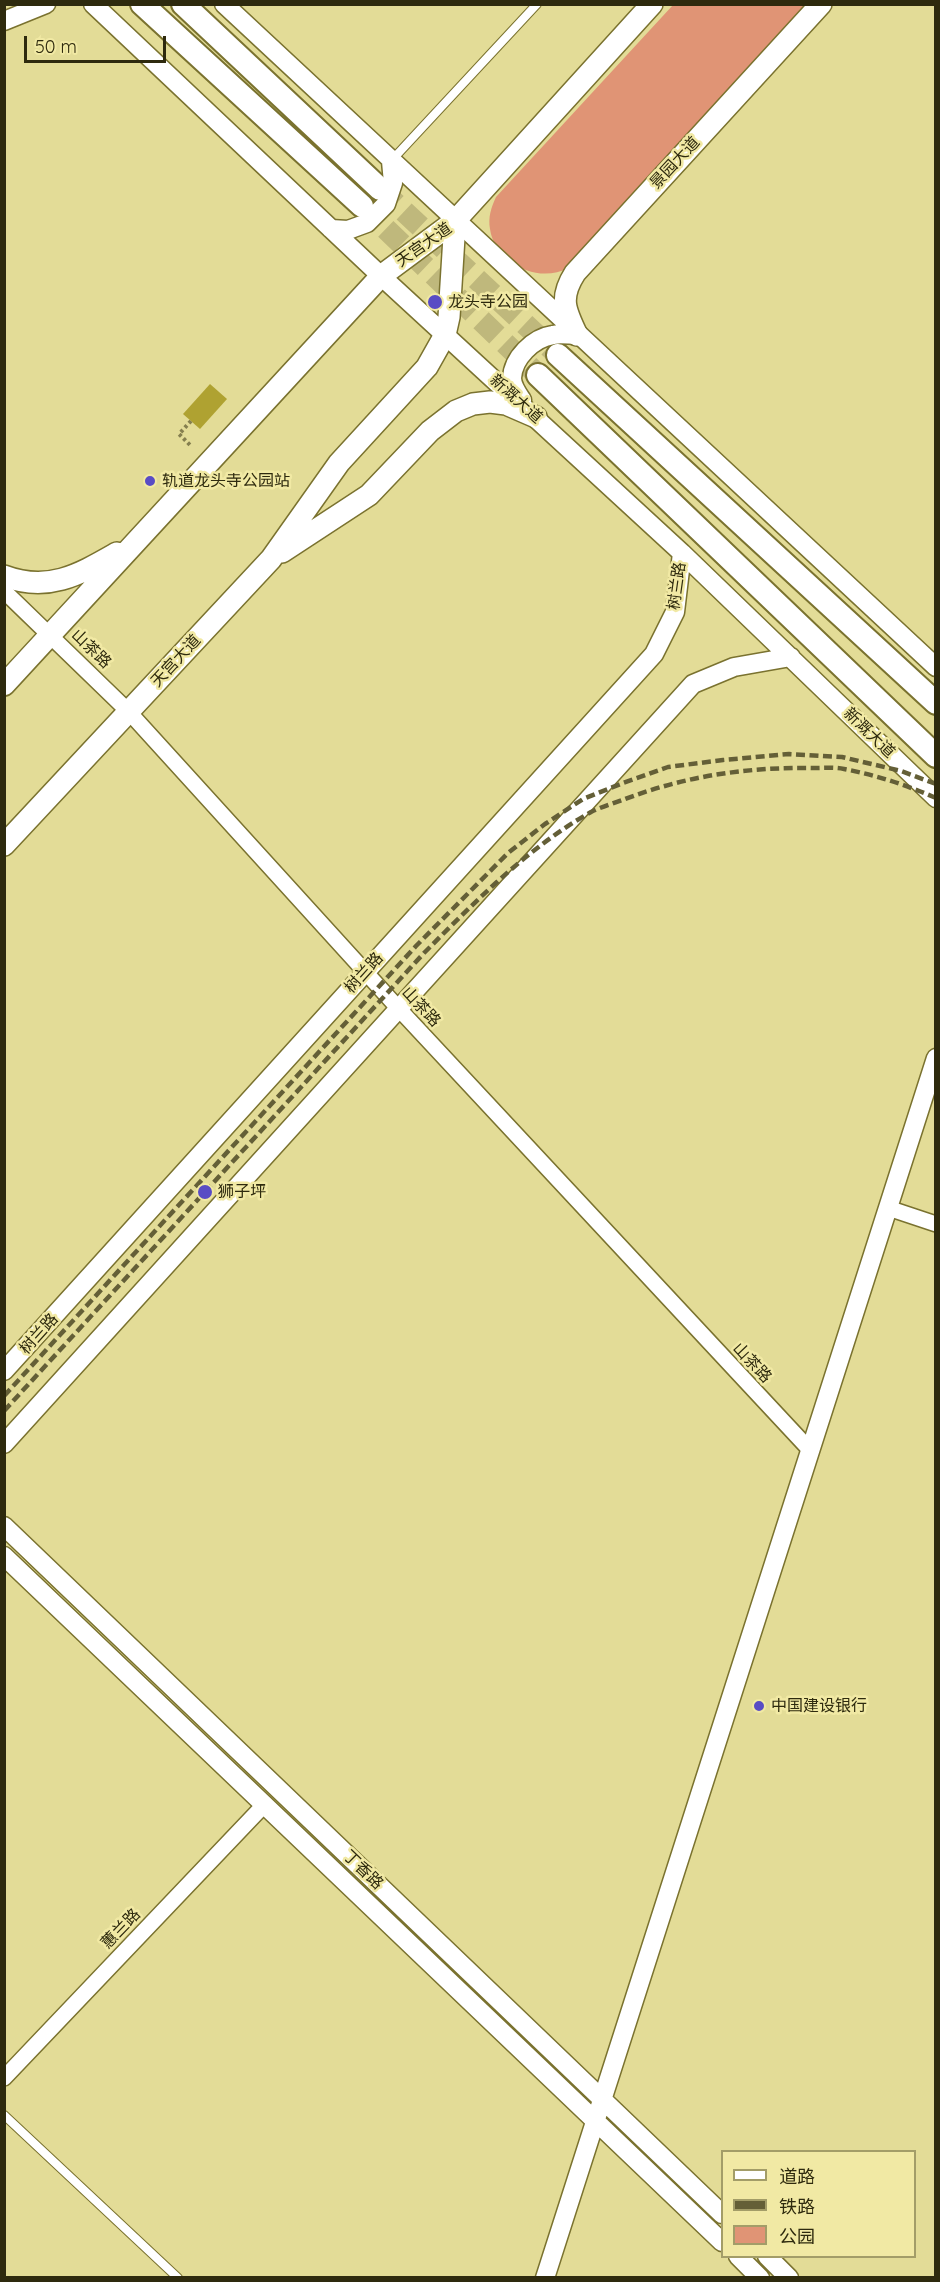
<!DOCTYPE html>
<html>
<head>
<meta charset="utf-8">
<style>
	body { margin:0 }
	#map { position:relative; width:940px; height:2282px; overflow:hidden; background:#e3dc97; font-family:Quicksand,"Noto Sans SC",sans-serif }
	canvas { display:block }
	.frame { position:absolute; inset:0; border:6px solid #2e2a0e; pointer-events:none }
	.legend { position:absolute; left:721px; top:2150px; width:195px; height:108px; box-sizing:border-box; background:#f1e9a4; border:2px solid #a39d68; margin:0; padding:8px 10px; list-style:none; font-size:18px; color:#2e2a0e }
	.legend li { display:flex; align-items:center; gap:12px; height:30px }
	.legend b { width:30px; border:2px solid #a39d68 }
	.scale { position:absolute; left:24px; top:36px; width:142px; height:27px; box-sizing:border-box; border:3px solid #2e2a0e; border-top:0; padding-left:8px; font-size:18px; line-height:21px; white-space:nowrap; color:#2e2a0e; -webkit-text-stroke:4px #f1e9a4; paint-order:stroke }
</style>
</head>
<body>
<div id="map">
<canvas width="940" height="2282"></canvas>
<div class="frame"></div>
<ul class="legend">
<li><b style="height:8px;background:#fff"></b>道路</li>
<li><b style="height:8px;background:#645f37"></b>铁路</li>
<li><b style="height:16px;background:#e09475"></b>公园</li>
</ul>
<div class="scale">50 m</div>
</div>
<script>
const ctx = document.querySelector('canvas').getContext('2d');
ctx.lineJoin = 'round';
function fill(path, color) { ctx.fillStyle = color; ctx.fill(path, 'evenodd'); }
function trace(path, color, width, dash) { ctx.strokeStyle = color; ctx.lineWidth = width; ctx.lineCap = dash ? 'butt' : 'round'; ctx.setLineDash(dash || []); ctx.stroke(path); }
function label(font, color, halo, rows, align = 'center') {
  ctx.font = font + ' Quicksand,"Noto Sans SC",sans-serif'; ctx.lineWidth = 5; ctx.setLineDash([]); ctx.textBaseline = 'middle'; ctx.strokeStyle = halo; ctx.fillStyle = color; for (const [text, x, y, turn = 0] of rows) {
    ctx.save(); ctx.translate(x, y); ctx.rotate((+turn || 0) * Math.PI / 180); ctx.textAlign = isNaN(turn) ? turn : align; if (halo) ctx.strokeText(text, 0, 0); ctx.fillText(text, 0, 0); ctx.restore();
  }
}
fill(new Path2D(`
	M673 5H809L568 268C539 284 495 264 490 229 488 217 491 208 496 197Z`), '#e09475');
fill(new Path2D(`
	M210 384 227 399 200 429 183 414Z`), '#afa231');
trace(new Path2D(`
	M380 189 558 355
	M362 206 538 375`), '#bfb87c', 22, [22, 11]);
const service = new Path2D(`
	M392 160 537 4
	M4 2115 178 2278`);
const minor = new Path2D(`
	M4 591 129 712 399 1009 810 1450
	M888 1208 936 1224
	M4 2078 265 1804`);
const tertiary = new Path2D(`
	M93 4 381 276 682 553 936 798
	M224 4 936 667
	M4 21 46 4
	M331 229 348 230 367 223 386 204 393 183 391 161
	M522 400C518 394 512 386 512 378 513 358 533 338 553 335 560 333 569 335 577 335
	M4 1371 654 654 675 612 682 553
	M4 1444 693 684 734 667 791 657
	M4 1526 722 2214
	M4 1556 722 2242
	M738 2256 760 2278
	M767 2256 789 2278
	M545 2278 936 1058`);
const secondary = new Path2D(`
	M577 335C565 310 559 298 575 273L821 4
	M282 552 369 495 430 431 456 411 473 404 490 402 506 404 536 417
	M4 576C49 593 80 574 117 553
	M4 685 381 276 455 221 652 4
	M4 845 271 559 339 463 427 367 445 335 449 317 455 221`);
const primary = new Path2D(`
	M142 4 362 206
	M183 4 380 189
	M558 355 936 703
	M538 375 936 756`);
trace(service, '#7a722f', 10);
trace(minor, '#7a722f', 18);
trace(tertiary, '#7a722f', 21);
trace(secondary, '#7a722f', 24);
trace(primary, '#7a722f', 26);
trace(new Path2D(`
	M191 421 179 434 191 446`), '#857f4f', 4, [3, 3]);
trace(service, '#fff', 8);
trace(minor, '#fff', 15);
trace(tertiary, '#fff', 18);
trace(secondary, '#fff', 21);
trace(primary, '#fff', 22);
trace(new Path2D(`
	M4 1396 416 946 508 853 545 824 583 799 623 783 668 767 723 760 789 754 842 757 901 771 936 784
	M4 1411 424 953C475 902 527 848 591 812 601 807 614 803 625 799 686 776 747 767 813 768 823 768 834 767 844 769 876 775 906 785 936 798`), '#645f37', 4.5, [9, 4.5]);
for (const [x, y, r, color] of [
	[435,302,8,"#594cc4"],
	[150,481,6,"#594cc4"],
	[205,1192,8,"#594cc4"],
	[759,1706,6,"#594cc4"]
]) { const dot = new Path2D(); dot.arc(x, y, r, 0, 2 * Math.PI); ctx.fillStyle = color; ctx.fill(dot); trace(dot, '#f1e9a4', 2); }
label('16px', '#2e2a0e', '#f1e9a4', [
	["景园大道",675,163,-47],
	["天宫大道",424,245,-35],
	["新溉大道",516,399,42],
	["树兰路",677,586,-82],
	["山茶路",91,649,44],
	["天宫大道",176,661,-47],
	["新溉大道",869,733,44],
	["树兰路",364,973,-48],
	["山茶路",421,1007,47],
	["树兰路",39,1334,-48],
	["山茶路",752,1363,47],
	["丁香路",363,1870,44],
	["蕙兰路",121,1929,-46]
]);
label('16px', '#2e2a0e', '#f1e9a4', [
	["龙头寺公园",448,302],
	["轨道龙头寺公园站",162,481],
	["狮子坪",218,1192],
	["中国建设银行",771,1706]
], 'left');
</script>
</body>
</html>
